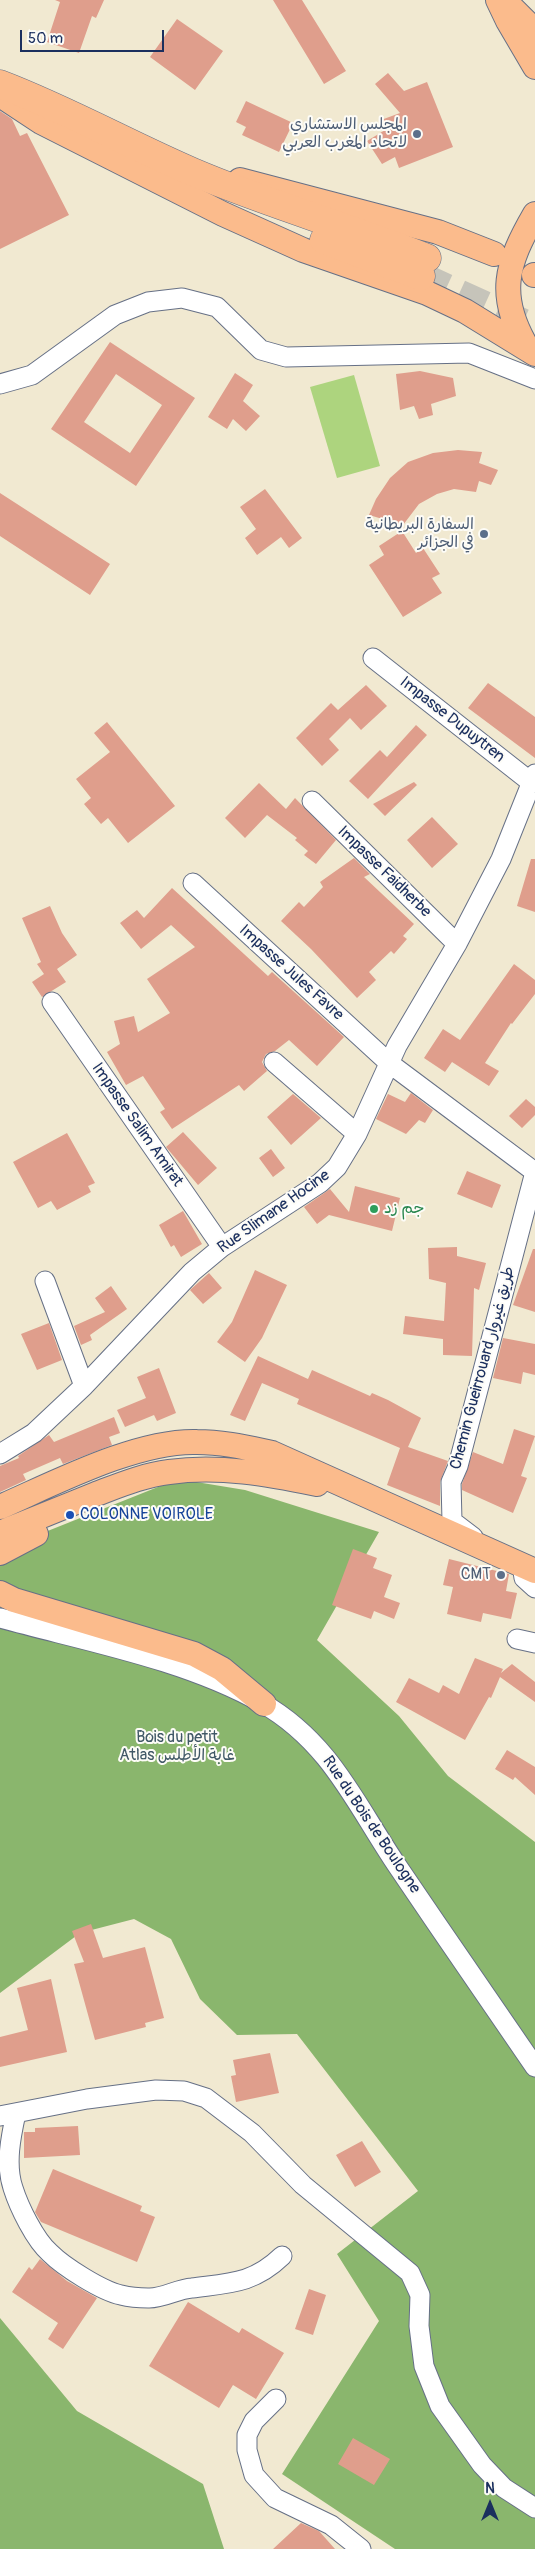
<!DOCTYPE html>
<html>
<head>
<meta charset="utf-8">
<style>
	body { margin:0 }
	#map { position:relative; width:535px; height:2549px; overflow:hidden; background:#f1e9d1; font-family:Pangolin,sans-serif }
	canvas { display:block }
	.north { position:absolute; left:465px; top:2479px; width:50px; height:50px; -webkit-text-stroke:4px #fdfcf7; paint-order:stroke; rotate:0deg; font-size:14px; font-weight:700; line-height:20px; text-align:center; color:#1b2f5e }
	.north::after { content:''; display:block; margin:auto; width:18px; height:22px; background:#1b2f5e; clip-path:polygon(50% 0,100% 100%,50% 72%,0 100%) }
	.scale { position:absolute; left:20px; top:30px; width:144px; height:22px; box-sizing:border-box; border:2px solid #1b2f5e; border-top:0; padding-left:6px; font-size:15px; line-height:18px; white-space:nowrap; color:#1b2f5e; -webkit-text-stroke:4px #fdfcf7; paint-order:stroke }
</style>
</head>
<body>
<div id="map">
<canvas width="535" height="2549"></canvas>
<div class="north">N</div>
<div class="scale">50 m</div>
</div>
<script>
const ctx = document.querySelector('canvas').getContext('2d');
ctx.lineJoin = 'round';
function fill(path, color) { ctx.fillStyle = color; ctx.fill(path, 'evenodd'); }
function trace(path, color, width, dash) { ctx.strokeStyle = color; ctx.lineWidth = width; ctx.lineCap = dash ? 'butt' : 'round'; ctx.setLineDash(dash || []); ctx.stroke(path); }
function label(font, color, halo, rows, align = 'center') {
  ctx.font = font + ' Pangolin,"Playpen Sans Arabic",sans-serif'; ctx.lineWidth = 4; ctx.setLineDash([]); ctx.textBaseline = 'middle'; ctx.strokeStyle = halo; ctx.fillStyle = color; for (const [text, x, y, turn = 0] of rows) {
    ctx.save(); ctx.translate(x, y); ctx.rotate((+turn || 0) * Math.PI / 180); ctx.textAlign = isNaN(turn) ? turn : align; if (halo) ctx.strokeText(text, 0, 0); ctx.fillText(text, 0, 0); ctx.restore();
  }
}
fill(new Path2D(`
	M354 375 380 466 337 478 310 387Z`), '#add47e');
fill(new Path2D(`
	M178 1479 245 1490 379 1532 317 1640 399 1716 448 1776 535 1842V2549H395L282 2474 379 2321 337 2254 418 2191 297 2034 237 2035 200 1999 171 1939 134 1919 80 1933 0 1993V1550Z
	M0 2318 77 2411 203 2484 224 2549H0Z`), '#8ab66d');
fill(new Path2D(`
	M55 0H104L96 18 92 16 79 53 47 42 60 2Z
	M273 0H302L346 71 324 84Z
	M177 19 223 51 195 90 150 57Z
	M388 73 404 91 427 82 453 147 399 168 395 157 382 164 367 141 385 130 381 120 400 113 375 84Z
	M246 101 293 123 279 152 242 135 246 127 236 122Z
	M0 111 12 119 20 136 27 133 69 215 0 249Z
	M110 342 195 398 136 486 51 429ZM116 374 162 405 130 453 84 422Z
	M420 371 453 378 456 396 431 404 433 415 419 419 414 406 400 410 396 374Z
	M235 373 253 385 243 401 260 416 246 431 233 419 227 429 208 417Z
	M458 450 482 452 479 463 498 470 491 485 479 481 476 492 454 489 437 494 419 504 403 525 369 515 376 499 390 478 408 462 433 453Z
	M265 489 302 538 289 548 281 537 257 555 245 538 256 529 240 507Z
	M0 493 110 564 90 595 0 536Z
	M402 531 416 553 423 548 440 574 432 578 442 593 403 617 369 565 384 555 379 546Z
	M488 683 535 717V758L468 708Z
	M366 685 387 706 361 730 350 718 329 739 339 750 322 766 296 738 331 703 338 710Z
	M107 722 175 806 128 843 108 818 101 824 84 804 91 798 76 779 110 752 94 733Z
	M416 725 427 735 368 799 349 781 380 750 387 757Z
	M414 782 417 785 385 816 373 804Z
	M259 783 286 809 295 798 336 840 316 864 304 855 308 851 295 840 297 838 267 815 245 838 225 818Z
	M432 817 458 844 432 868 407 840Z
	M354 858 370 874 364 877 414 924 403 936 407 939 394 954 391 951 369 972 376 980 357 998 311 949 281 921 299 902 304 907 323 887 320 882Z
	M531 859H535V912L517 906Z
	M172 888 268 976 272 972 344 1037 317 1066 289 1040 275 1051 266 1054 262 1062 267 1071 244 1091 239 1085 172 1129 160 1112 165 1109 143 1076 126 1085 107 1052 120 1044 114 1021 134 1016 138 1032 170 1013 147 979 195 947 171 925 141 949 120 923 137 910 144 918Z
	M50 906 62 933 77 955 57 969 66 982 42 997 32 982 44 974 37 964 41 962 22 918Z
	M514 964 535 980V994L512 1024 511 1023 485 1063 499 1071 489 1086 452 1062 445 1072 424 1058 443 1029 460 1040Z
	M411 1093 433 1110 425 1123 419 1120 406 1134 376 1119 388 1094 405 1102Z
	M293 1094 321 1118 291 1145 267 1117Z
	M526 1099 535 1107V1115L522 1128 509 1116Z
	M183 1132 217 1168 198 1185 166 1147Z
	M67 1133 95 1183 88 1186 91 1192 57 1210 51 1201 38 1208 13 1162Z
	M271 1149 285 1168 273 1177 259 1158Z
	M467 1171 501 1185 492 1208 457 1194Z
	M355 1186 400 1198 392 1231 329 1215 317 1224 304 1207 330 1189 349 1212Z
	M183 1211 202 1244 181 1257 174 1245 171 1247 159 1225Z
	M457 1247V1256L486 1263 479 1290 474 1288 472 1356 443 1355V1339L403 1334 405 1316 444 1321 446 1283 429 1279 428 1248Z
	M533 1249H535V1312L513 1305Z
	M255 1270 287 1285 262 1338 245 1362 217 1342 232 1322Z
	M209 1273 222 1288 203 1304 190 1290Z
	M111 1286 127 1309 90 1335 92 1340 81 1345 74 1326 105 1312 95 1298Z
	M49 1323 62 1360 37 1370 21 1334Z
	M503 1338 535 1344V1375L523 1372 521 1384 493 1378Z
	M258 1356 308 1379 312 1370 370 1396 372 1393 388 1400 421 1418 408 1447 448 1461 440 1482V1506L387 1485 400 1448 297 1404 299 1399 262 1383 245 1421 230 1415Z
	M159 1368 176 1413 157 1421 154 1415 125 1427 117 1410 146 1398 137 1377Z
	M114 1417 120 1433 109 1437 112 1445 63 1464 60 1458 23 1474 26 1480 0 1492V1466L19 1458 18 1456 49 1435 54 1442Z
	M514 1429 535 1436 521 1476 527 1478 513 1513 462 1490V1484L473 1452 503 1464Z
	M353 1549 377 1558 373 1568 392 1575 384 1597 400 1603 394 1619 374 1611 371 1619 332 1605Z
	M449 1559 509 1574 506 1591 517 1593 511 1619 483 1613 481 1622 447 1614 453 1587 443 1585Z
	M475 1658 503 1669 501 1673 512 1664 535 1682V1702L500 1677 491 1698 489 1697 465 1740 396 1702 409 1678 439 1693 443 1685 459 1694Z
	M507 1750 535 1767V1795L515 1777 513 1780 495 1769Z
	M91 1924 103 1958 145 1947 164 2018 145 2023 146 2027 95 2040 74 1964 84 1962 72 1931Z
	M51 1979 67 2052 0 2067V2037L28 2030 17 1988Z
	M270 2053 279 2093 236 2102 231 2076 236 2075 233 2060Z
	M78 2126 80 2155 24 2158V2132H35V2128Z
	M362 2141 381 2172 355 2187 336 2155Z
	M53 2169 142 2206 140 2211 155 2217 137 2262 41 2222 35 2212Z
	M40 2259 67 2281 97 2298 63 2349 48 2339 58 2323 12 2292 29 2267 32 2270Z
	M309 2289 326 2295 313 2335 295 2329Z
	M188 2302 239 2333 242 2328 284 2353 256 2399 233 2385 219 2408 149 2366Z
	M353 2438 390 2459 374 2485 338 2464Z
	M301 2523 319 2531 335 2549H273Z`), '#df9e8c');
trace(new Path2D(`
	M421 276 535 328`), '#c6c4ba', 28, [28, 14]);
const minor = new Path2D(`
	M0 384 32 375 115 315 148 302 182 298 217 307 261 350 286 357 469 353 535 379
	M373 658 532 783
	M312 801 457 944
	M193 883 389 1063 535 1172
	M52 1002 222 1247
	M274 1062 357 1134
	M45 1281 84 1386
	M0 1454 34 1433 84 1386 192 1272 222 1247 320 1183 337 1167 357 1134 397 1046 457 944 501 859 535 774
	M473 1537 452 1521 451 1482 458 1466 535 1172
	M522 1565 524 1578 535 1588
	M0 1618C84 1641 187 1660 262 1703 330 1742 355 1803 396 1864 442 1932 489 2000 535 2067
	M517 1639 535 1643
	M16 2113C11 2136 5 2164 13 2188 19 2207 35 2240 50 2253 64 2267 102 2291 121 2295 129 2297 139 2298 148 2298 162 2299 177 2289 192 2288 229 2283 253 2284 282 2256
	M0 2116 87 2099 156 2090 184 2091 206 2098 252 2133 303 2185 410 2273 420 2295 419 2326 424 2366 440 2406 482 2465 504 2488 535 2508
	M276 2399 254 2421 247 2435V2450L254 2475 275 2498 331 2525 361 2549`);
const major = new Path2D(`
	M498 0 508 21 535 67
	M508 4 535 31
	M0 95 41 122 223 214 303 250 427 293 465 311 535 354
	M240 180 438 232 494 254
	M534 275H535
	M528 349C496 296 506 264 535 214
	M0 1507C55 1483 137 1440 197 1442 223 1442 248 1448 272 1453L535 1571
	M0 1533C32 1520 64 1507 96 1494 120 1485 144 1475 169 1472 219 1465 268 1474 317 1484
	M0 1553 36 1534
	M0 1593 14 1600 194 1654 222 1669 264 1704`);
const highway = new Path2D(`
	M0 84C66 109 128 144 193 172 270 205 350 227 427 258
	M324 240 421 276`);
trace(minor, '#667086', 21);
trace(major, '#667086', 26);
trace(highway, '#667086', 29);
trace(minor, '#fff', 19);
trace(major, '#fbbb8c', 24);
trace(highway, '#fbbb8c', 28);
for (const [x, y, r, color] of [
	[417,134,5,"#5c6f8a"],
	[484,534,5,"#5c6f8a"],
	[374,1209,5,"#2e9e5b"],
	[70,1515,5,"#1a4fb4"],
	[501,1575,5,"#5c6f8a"]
]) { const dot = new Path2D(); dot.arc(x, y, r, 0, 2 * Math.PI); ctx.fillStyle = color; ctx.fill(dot); trace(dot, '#fdfcf7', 2); }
label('16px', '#4e5e75', '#fdfcf7', [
	["المجلس الاستشاري",407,125],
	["لاتحاد المغرب العربي",407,143],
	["السفارة البريطانية",474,525],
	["في الجزائر",474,543],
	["CMT",491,1575]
], 'right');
label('16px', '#1b2f5e', '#fdfcf7', [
	["Impasse Dupuytren",452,720,38],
	["Impasse Faidherbe",384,872,44],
	["Impasse Jules Favre",291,973,42],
	["Impasse Salim Amirat",137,1125,55],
	["Rue Slimane Hocine",274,1212,-35],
	["Chemin Gueirrouard طريق غيروار",483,1368,-75],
	["Rue du Bois de Boulogne",371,1825,56]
]);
label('16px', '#27864d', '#fdfcf7', [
	["جم زد",384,1209]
], 'left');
label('16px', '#164399', '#fdfcf7', [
	["COLONNE VOIROLE",80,1515]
], 'left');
label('16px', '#405866', '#fdfcf7', [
	["Bois du petit",177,1738],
	["Atlas غابة الأطلس",177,1756]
]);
</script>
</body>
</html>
